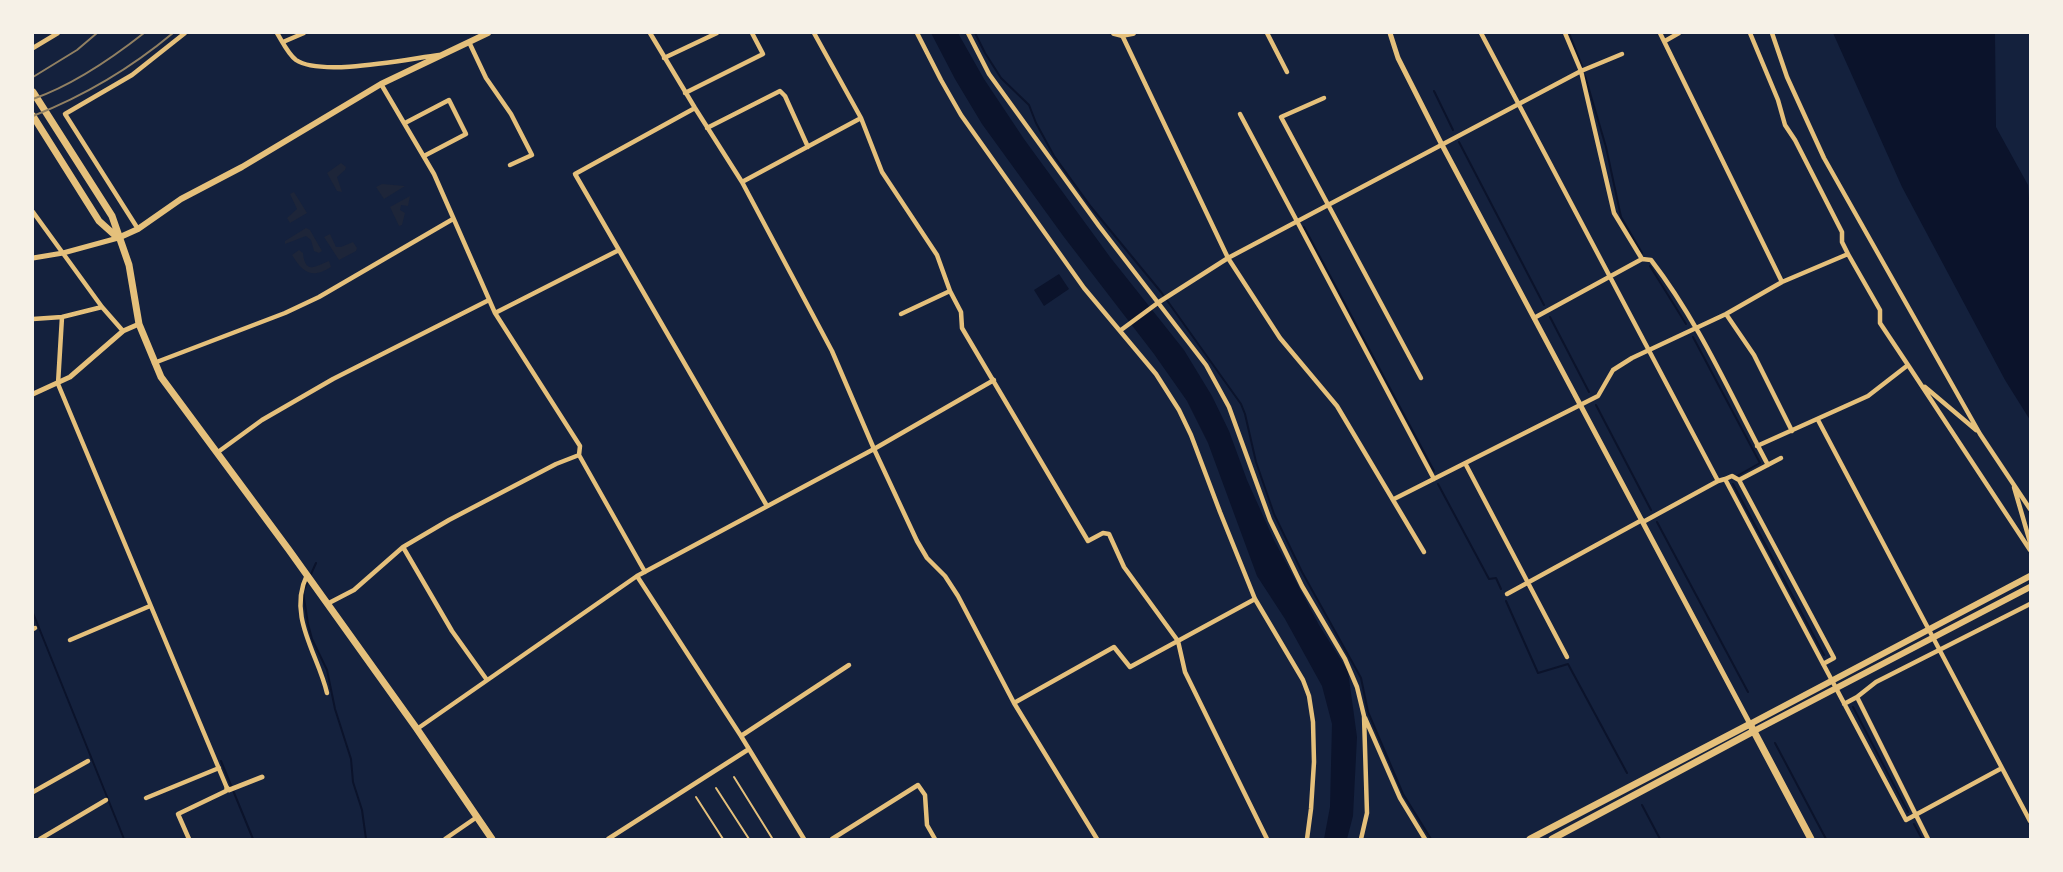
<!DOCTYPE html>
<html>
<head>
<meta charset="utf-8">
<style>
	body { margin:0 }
	#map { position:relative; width:2063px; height:872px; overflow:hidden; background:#14213d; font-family:"Sofia Sans Condensed",sans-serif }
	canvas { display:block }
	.frame { position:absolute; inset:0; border:34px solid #f6f1e7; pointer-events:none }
</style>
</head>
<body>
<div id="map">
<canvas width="2063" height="872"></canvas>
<div class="frame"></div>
</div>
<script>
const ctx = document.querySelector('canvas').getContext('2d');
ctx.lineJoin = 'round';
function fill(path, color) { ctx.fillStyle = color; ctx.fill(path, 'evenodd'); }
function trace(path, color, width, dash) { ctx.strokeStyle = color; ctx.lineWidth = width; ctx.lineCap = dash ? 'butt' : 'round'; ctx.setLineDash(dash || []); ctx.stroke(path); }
fill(new Path2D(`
	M341 163 346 167 345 170 337 177 342 192 337 191 327 173Z
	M382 184 405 186 384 199 376 187Z
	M294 192 307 213 290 223 287 218 297 209 290 194Z
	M410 196 408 206 401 205 400 210 405 213 402 225 399 226 390 207Z
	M306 228 310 230 322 251 319 253 314 251 311 240 306 236 285 244V241Z
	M330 234 336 247H341L353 242 357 248 356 251 339 260 324 237Z
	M299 250 303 253C305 275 316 266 329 261L331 267C312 279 303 273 292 255Z`), '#1d2539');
fill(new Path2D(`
	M931 33H958L984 79 1024 139 1110 257 1184 350 1212 396 1229 431 1247 480 1274 540 1319 625 1348 671 1357 737 1353 816 1347 839H1324L1330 807 1332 724 1322 686 1285 619 1257 576 1208 443 1187 401 1154 354 1064 237 982 124 955 79Z
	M1833 33H1995L1996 127 2028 185 2030 212V420L2005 380 1902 187Z
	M1059 274 1069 289 1044 306 1034 290Z`), '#0b132b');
trace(new Path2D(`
	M975 33 985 53 1001 78 1029 105 1036 123 1054 156 1091 207 1161 292 1241 404 1245 414 1256 462 1274 514 1302 572 1361 678 1368 712 1403 794 1431 839
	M1569 33 1582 66
	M1585 76 1606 147 1621 217 1642 253
	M1434 91 1453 130
	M1459 142 1544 305
	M1304 227 1434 471
	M1650 266 1686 324
	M1550 317 1589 392
	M1693 337 1760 463 1737 476
	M1596 405 1651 510
	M1438 484 1489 579 1496 578 1501 589
	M1733 484 1824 655
	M1657 522 1748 692
	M316 563 303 592 308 624 312 639 327 670 335 709 351 759 353 782 362 810 366 839
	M1506 601 1538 673 1568 664 1627 773
	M33 613 124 839
	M1853 707 1908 812
	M1775 743 1826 839
	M221 761 253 839
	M1642 805 1660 839
	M1914 824 1922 839`), '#0b132b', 2);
trace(new Path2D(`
	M734 777 772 838
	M716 788 749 839
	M696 797 723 839`), '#e5c07b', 2);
trace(new Path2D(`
	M277 33C282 41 288 54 296 60 321 77 407 59 439 55
	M650 33 695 108 742 182 832 351 874 449 917 541 927 558 945 576 958 596 1014 703 1097 839
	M814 33 861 118 882 172 937 255 950 291 961 312 962 328 1088 541 1103 533 1109 534 1124 567 1178 641 1185 672 1267 839
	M917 33 941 80 961 115 1084 288 1156 374 1179 410 1191 435 1220 512 1255 599 1303 680 1309 696 1313 722 1314 762 1311 809 1307 839
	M968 33 989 74 1099 226 1206 365 1229 407 1270 520 1302 586 1345 659 1357 687 1364 716 1367 813 1361 839
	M1267 33 1287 72
	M1481 33 1718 481
	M1660 33 1782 282
	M1750 33 1778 100 1785 125 1795 140 1842 232V242L1848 254 1880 310V323L1908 365 1868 396 1757 446
	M1772 33 1787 77 1824 158 1980 434 2030 509
	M1122 35 1228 258 1280 338 1337 406 1424 552
	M1665 41 1679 33
	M283 42 304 33
	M469 42 486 78 511 114 532 155 510 165
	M33 48 58 33
	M664 58 717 33
	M381 84 434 174 495 313 580 446 579 455 645 572
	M685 93 763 54 752 33
	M1324 98 1281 117 1421 378
	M695 108 575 174 767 506
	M1240 114 1434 479
	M405 123 449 100 466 134 424 156
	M707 128 780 91 785 96 808 147
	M742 182 861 118
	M33 212 102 307 123 331
	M138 229 65 114 132 75 185 33
	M1642 259 1651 260C1699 322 1731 396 1768 465
	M495 313 619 250
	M901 314 950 291
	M1726 314 1754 355 1792 431
	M62 317 58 384 227 788 226 791 178 814 189 839
	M1534 318 1642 259 1614 213 1581 71 1565 33
	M33 319 62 317 102 307
	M1121 330 1159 302 1228 258 1581 71 1622 54
	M154 363 285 313 319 297 453 219
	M1908 365 2030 550
	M1925 387 1976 430
	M1818 420 2030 821
	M218 452 262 420 333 379 489 300
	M1781 458 1739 480 1834 658 1823 664
	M1465 463 1567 657
	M1725 479 1732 476 1739 480
	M2014 487 2030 542
	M1394 499 1598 396 1613 370 1632 358 1726 314 1782 282 1848 254
	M1643 522 1718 481 1725 479 1906 820 2002 768
	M403 547 452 631 487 680
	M307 575C287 616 318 654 327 693
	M637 576 741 736 804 839
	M1507 594 1642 520
	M327 604 354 590 403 547 449 520 556 464 579 455
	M33 629 35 628
	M70 640 150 606
	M1857 697 1928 839
	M1014 703 1114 647 1130 667 1255 599
	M1844 704 1857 697 1876 682 2030 604
	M1365 718 1400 798 1425 839
	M417 729 637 576 874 449 994 380
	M741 736 849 665
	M33 792 88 761
	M146 798 219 768
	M40 839 106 800
	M445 839 477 817
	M608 839 749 749
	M832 839 918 785 925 795 927 825 935 839`), '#e5c07b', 4.5);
trace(new Path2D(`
	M1390 33 1398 58 1441 143 1750 724
	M33 258 63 253 118 238
	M33 394 70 377 123 331 139 324
	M227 788 229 790 262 777`), '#e5c07b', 5);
trace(new Path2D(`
	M1114 33 1122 35 1133 33
	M118 238 138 229 181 199 242 167 381 84 488 33
	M1750 724 2030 576
	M1754 731 2030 587`), '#e5c07b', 6);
trace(new Path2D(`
	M33 92 112 216 129 265 139 324 161 377 289 550 417 729 492 839
	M33 116 99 221 118 238
	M1530 839 1750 724 1811 839
	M1552 839 1754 731`), '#e5c07b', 7);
trace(new Path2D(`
	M33 77 77 50 97 33
	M33 99C73 85 111 59 144 33
	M33 116C84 96 131 68 173 33`), '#918062', 2);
</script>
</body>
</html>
